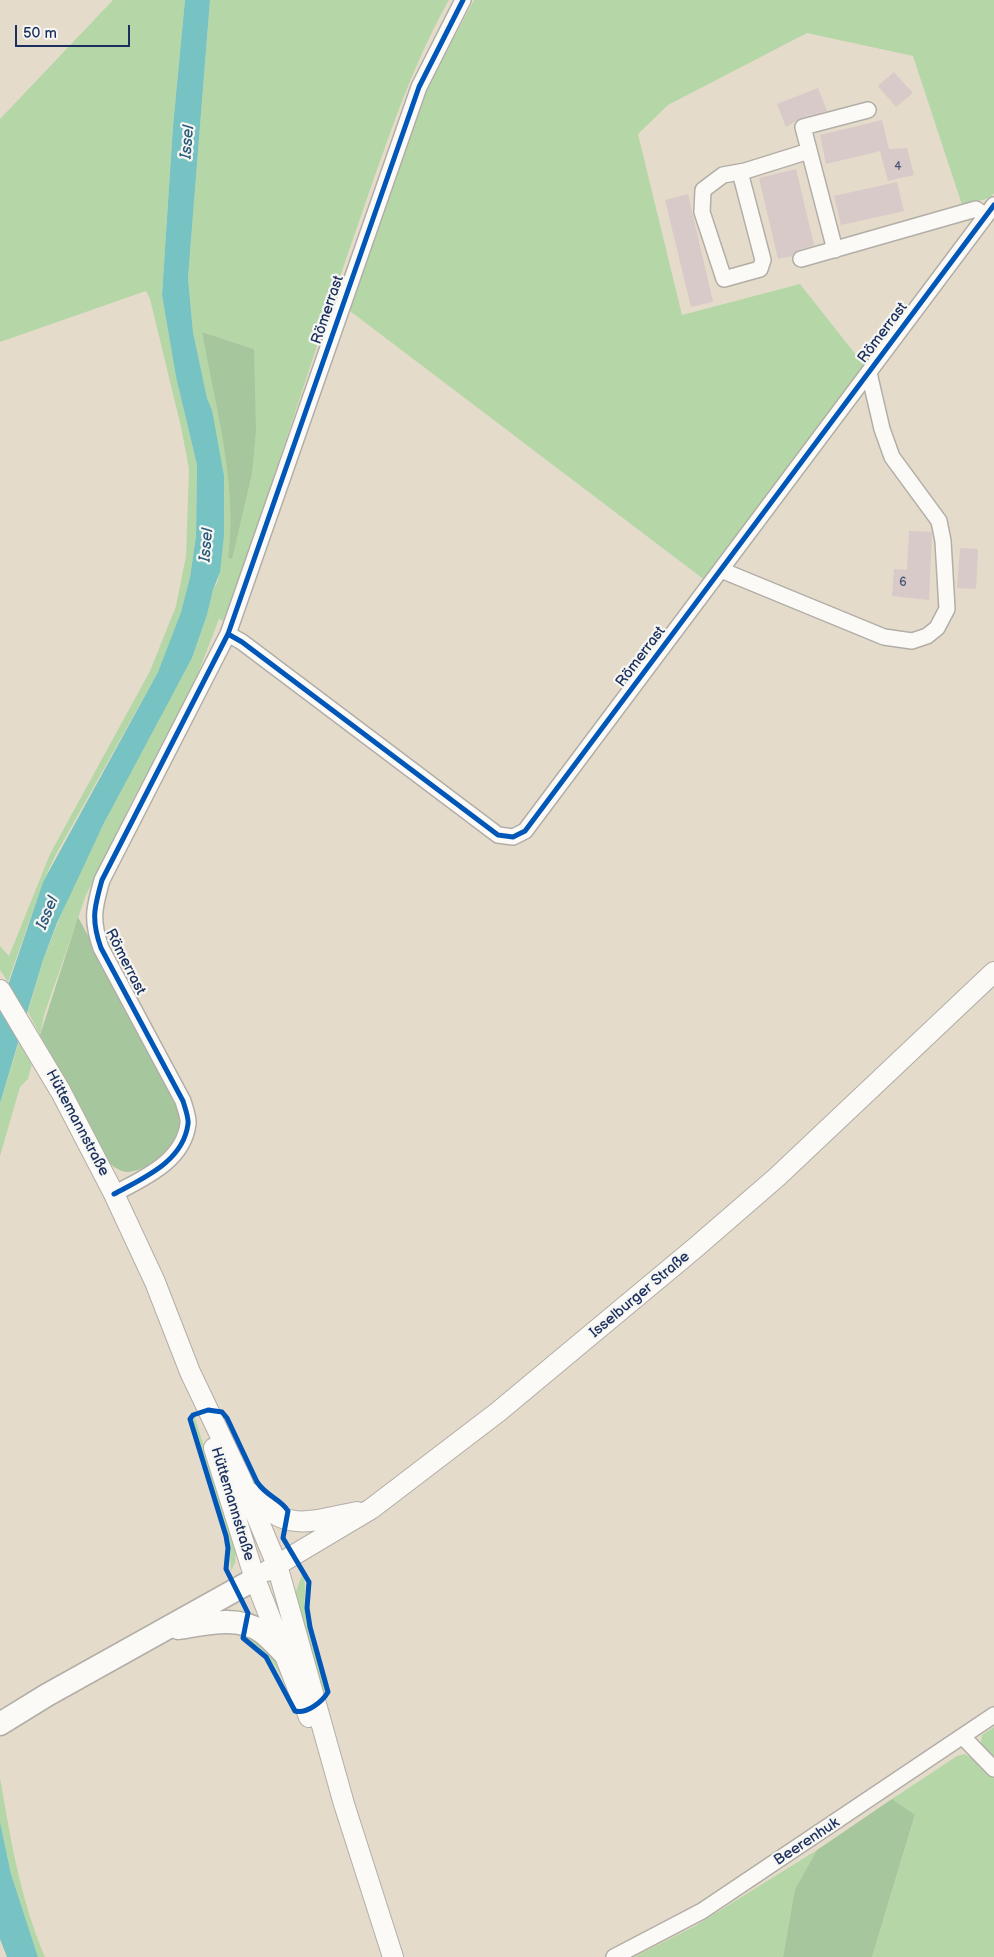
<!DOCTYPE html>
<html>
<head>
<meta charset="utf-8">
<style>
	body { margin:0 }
	#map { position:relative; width:994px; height:1957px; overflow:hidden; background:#e5dbca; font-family:"Balsamiq Sans",sans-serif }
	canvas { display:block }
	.scale { position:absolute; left:15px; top:25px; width:115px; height:22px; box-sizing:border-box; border:2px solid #1b2f5e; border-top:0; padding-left:6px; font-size:15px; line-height:18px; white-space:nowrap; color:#1b2f5e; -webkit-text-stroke:4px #f6f6f2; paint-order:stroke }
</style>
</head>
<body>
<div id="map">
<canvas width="994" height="1957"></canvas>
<div class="scale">50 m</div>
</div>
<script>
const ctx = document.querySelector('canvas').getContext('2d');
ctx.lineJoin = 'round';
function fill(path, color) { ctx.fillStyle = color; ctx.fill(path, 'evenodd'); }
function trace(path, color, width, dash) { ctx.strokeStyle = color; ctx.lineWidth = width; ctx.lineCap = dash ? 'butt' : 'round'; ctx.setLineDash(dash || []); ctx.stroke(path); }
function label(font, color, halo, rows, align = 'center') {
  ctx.font = font + ' "Balsamiq Sans",sans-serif'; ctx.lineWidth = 4.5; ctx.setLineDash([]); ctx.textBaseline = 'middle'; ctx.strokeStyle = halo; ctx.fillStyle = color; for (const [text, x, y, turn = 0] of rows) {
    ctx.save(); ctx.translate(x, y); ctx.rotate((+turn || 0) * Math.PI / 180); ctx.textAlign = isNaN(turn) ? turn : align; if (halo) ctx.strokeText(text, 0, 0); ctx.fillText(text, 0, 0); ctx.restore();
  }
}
fill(new Path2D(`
	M113 0H185L173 126 162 295 176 377 197 465 196 536 190 577 181 612 158 672 55 856 43 882 8 982 0 970V946L9 956 50 854 150 671 176 606 186 556 189 469 181 427 150 299 146 291 0 342V119Z
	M210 0H449C412 65 388 139 363 210 315 346 274 485 223 621L219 619 192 689 131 803 86 895 44 1015 40 1035 28 1012 43 960 71 890 134 763 192 658 207 615 213 590 218 581 224 536 212 410 207 398 193 332 188 278ZM202 332 254 349 252 474 231 559 228 558C238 484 216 405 202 332Z
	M474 0H994V193L990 198 962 205 913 56 807 33 668 105 638 134 682 315 800 284 864 365 706 581 346 308 423 96Z
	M19 1042 30 1060 33 1059 28 1079 20 1087 0 1156V1103Z
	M195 1418 236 1549 235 1563 231 1571 229 1539 194 1424 193 1420Z
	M302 1575C308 1585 303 1600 305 1612 308 1638 319 1663 326 1688L323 1695 295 1594Z
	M247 1633 273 1650 295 1706C283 1681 274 1653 247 1640Z
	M994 1727V1763L980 1749 982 1735Z
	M965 1754 982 1765 994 1779V1957H872L915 1816 892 1799 957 1756Z
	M0 1778C11 1841 20 1898 45 1957H38L11 1874 0 1822Z
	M817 1850 795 1889 783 1957H634L695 1926Z`), '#b5d7a8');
fill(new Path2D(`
	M202 332 254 349 256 430 252 474 232 559 228 558C238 484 215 405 202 332Z
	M78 917 175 1097C178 1107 181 1118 179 1128 175 1147 148 1171 128 1172 121 1172 116 1168 110 1164L40 1035Z
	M892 1799 915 1815 872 1957H783L795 1889 817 1850Z`), '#a6c69d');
fill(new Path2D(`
	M185 0H210L188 278 193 332 207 398 212 410 224 476V536L220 572 213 590 207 615 192 658 104 823 57 923 43 960 0 1103V1009L43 882 158 672 181 612 190 577 196 536 197 465 176 377 162 295 173 126Z
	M0 1822 11 1874 38 1957H7L0 1939Z`), '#77c2c2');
fill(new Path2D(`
	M894 72 913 93 896 107 878 86Z
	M818 88 827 111 801 118 786 127 777 104Z
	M882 120 889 149 907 148 914 175 888 181 880 151 826 164 820 135Z
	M796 169 814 245 798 250 792 256 778 259 759 178Z
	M897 182 904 211 841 225 834 196Z
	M688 194 713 302 691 307 665 200Z
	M909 531 932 532 929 600 892 596 894 569 907 570Z
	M960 548 978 549 976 589 957 588Z`), '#d8cac8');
const minor = new Path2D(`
	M740 172 763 260 760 269 724 279 702 212 703 190 723 175 745 171 809 151
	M835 250 803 127 868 110
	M801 259 976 209 985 216
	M721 570 884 637 912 641 927 636 937 628 947 609 943 541 939 521 892 457 882 429 869 373
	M228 634 242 642 498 835 513 837 525 831 994 205
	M114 1194C143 1178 183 1162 188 1124 189 1118 185 1108 183 1101L101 948C91 920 94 908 102 880L228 634 419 87 463 0
	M963 1737 994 1769
	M614 1957 702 1911 994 1715`);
const major = new Path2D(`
	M0 990 61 1092 114 1194 155 1282 190 1372 241 1479 277 1565 344 1804 393 1957
	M214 1448 255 1579 309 1717
	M253 1494C285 1535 313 1520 357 1512
	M267 1571 371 1509 498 1412 695 1248 777 1177 994 972`);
const highway = new Path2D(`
	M178 1628C205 1624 238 1615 262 1632 270 1638 277 1646 284 1653
	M0 1724 47 1695 255 1579`);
trace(minor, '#b2aea7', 18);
trace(major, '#b2aea7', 22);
trace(highway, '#b2aea7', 25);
trace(minor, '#fbfaf7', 15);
trace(major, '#fbfaf7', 20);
trace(highway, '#fbfaf7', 22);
trace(new Path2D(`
	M228 634 242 642 498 835 513 837 525 831 994 205
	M114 1194C143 1178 183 1162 188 1124 189 1118 185 1108 183 1101L101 948C91 920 94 908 102 880L228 634 419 87 463 0
	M208 1410 222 1412 227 1418 257 1482C267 1497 280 1498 288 1511L283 1538 309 1582 307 1608 310 1627 328 1692C322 1702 307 1714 295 1711L266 1657 243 1638 248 1613 226 1569 228 1548 226 1536 190 1419 193 1415Z`), '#0057b8', 5);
label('12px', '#4a5678', null, [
	["4",898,167],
	["6",903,583]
]);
label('15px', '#1b2f5e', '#f6f6f2', [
	["Römerrast",328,310,-71],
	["Römerrast",883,333,-53],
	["Römerrast",641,657,-53],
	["Römerrast",125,962,63],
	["Hüttemannstraße",77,1123,62],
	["Isselburger Straße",640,1295,-40],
	["Hüttemannstraße",232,1504,73],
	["Beerenhuk",807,1842,-33]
]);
label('italic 16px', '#28587b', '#f6f6f2', [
	["Issel",188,142,-85],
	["Issel",207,545,-85],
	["Issel",48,913,-68]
]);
</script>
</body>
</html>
